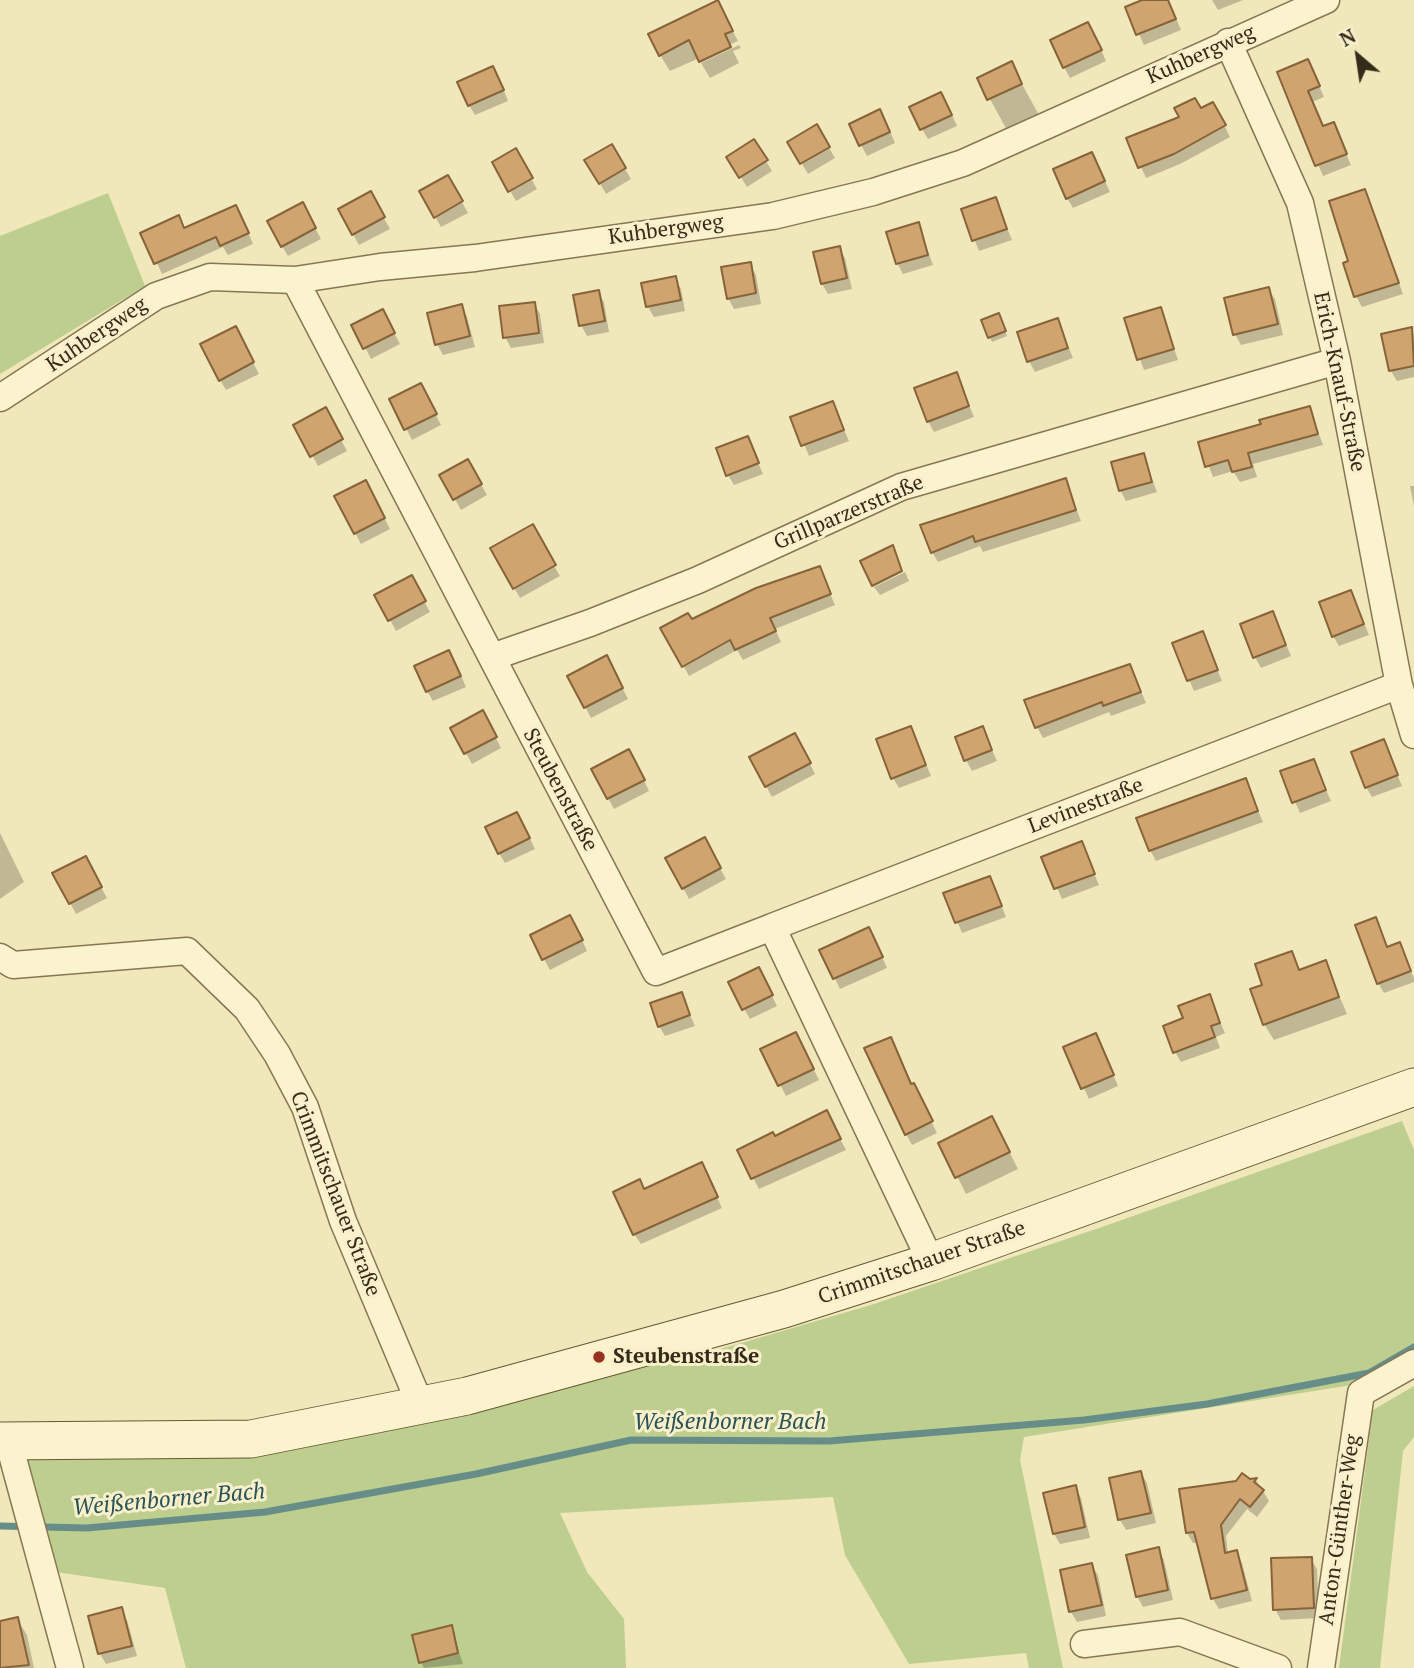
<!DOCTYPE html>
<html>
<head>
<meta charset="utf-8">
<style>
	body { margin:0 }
	#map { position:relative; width:1414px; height:1668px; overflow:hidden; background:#f0e7ba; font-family:"PT Serif",serif }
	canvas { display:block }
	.north { position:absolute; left:1323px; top:21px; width:70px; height:70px; -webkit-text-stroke:5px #f7f0ca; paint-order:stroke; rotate:331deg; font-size:19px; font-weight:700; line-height:28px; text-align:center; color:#352b1a }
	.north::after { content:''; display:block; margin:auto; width:24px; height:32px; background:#352b1a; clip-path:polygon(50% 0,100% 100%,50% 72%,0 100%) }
</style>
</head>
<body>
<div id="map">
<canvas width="1414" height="1668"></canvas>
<div class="north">N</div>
</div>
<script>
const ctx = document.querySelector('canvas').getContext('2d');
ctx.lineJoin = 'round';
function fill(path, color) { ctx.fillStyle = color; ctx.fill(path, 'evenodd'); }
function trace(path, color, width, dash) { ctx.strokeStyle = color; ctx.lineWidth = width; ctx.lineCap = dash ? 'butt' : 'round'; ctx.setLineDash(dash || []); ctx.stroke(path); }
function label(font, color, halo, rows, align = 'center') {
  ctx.font = font + ' "PT Serif",serif'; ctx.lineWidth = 6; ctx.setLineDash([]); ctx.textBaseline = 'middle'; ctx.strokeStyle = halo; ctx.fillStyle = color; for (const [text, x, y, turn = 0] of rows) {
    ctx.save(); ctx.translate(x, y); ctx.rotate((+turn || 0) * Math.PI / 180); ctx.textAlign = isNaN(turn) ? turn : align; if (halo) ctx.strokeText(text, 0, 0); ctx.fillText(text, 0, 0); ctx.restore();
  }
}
fill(new Path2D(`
	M108 193 145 286 0 374V236Z
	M1402 1121 1414 1150V1353L1358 1384 1024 1437 1020 1460 1063 1668H1029L1026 1653 909 1664 845 1555 833 1497 560 1513 587 1572 624 1619 626 1668H186L165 1588 56 1572 23 1451 251 1439 637 1360H683L871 1305 1102 1227Z
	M1414 1386V1437L1403 1451 1380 1668H1339L1373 1410Z`), '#bdce8e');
fill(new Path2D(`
	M1147 0H1168L1181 30 1144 45 1127 8Z
	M1212 0H1243L1218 10Z
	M717 1 738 41 670 71 660 55Z
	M1094 34 1106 61 1070 78 1064 67Z
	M739 45 741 48 733 51 739 63 710 78 701 63Z
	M1011 64 1040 117 1008 132 979 79Z
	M1313 72 1324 97 1312 102 1323 128 1333 124 1351 165 1323 176 1279 73Z
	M499 78 508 101 475 115 469 105Z
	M947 104 957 126 928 139 922 129Z
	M1200 110 1219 114 1230 137 1180 164 1146 178 1128 139Z
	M886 122 895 143 867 156 861 145Z
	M817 127 835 158 808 174 789 142Z
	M754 142 772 171 747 187 729 157Z
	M611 146 631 179 606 194 587 160Z
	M516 151 537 189 516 201 494 163Z
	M1097 164 1110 192 1073 208 1067 198Z
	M448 177 468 213 441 227 421 192Z
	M1365 191 1403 294 1362 307 1356 296 1350 263Z
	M370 194 390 229 359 245 340 210Z
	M995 199 1012 240 979 251 963 210Z
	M308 215 321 239 288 256 282 246Z
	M242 218 253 244 228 255 223 247 162 274 143 233 185 230Z
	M918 224 933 265 903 274 897 263Z
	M839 248 845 258 852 289 828 294 822 284Z
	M750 264 756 275 761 304 734 309 728 298Z
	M675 278 681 289 685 311 654 317 648 307 643 285Z
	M1268 289 1275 299 1283 335 1241 345 1235 334Z
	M598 292 604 302 609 332 587 336 581 325Z
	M534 303 540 314 544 343 511 348 505 337Z
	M461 306 467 317 475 347 443 355 437 344Z
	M1160 309 1178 360 1144 370 1126 320Z
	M1001 320 1007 336 992 342 983 321Z
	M1057 320 1073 358 1035 372 1029 361Z
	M388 321 400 344 371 359 354 325Z
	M1411 329 1414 335V377L1397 381 1391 371 1383 336Z
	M241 339 259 374 226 390 220 380Z
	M956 375 974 417 934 432 928 421Z
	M426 396 441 425 412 440 391 399Z
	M832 403 849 441 809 456 793 418Z
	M1309 408 1323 445 1253 464 1257 477 1240 482 1233 471 1213 477 1200 443Z
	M325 410 347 451 318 466 296 425Z
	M747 438 763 474 734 485 728 475Z
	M1143 455 1157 492 1126 501 1120 490Z
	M468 461 487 495 461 510 442 476Z
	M1065 480 1081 521 983 552 980 546 938 562 932 552Z
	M1410 486H1414V506Z
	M371 493 390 529 361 544 337 497Z
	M532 527 560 576 520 598 492 549Z
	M819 568 835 605 775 629 781 642 743 660 737 650 689 676 663 629 691 621Z
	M905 572 909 581 880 595 874 587Z
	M411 577 430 612 396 631 377 596Z
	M1351 592 1369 635 1339 646 1333 636Z
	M1273 613 1291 656 1261 668 1255 657Z
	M1202 633 1222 681 1194 691 1174 644Z
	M455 662 466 687 433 701 427 691Z
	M1130 666 1146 703 1111 716 1109 712 1043 738 1037 727Z
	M612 668 628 699 591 718 569 676Z
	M482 712 501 748 472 764 452 728Z
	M911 728 931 776 899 788 893 778Z
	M982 728 997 761 972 771 966 760Z
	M1383 742 1402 786 1372 797 1366 787Z
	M801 746 815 774 772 797 766 786Z
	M1313 761 1331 801 1300 813 1282 772Z
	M635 762 649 791 614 809 608 798Z
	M1245 780 1263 822 1156 861 1150 850Z
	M523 824 535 849 505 863 499 853Z
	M0 833 24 882 0 899Z
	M704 839 726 879 689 899 667 859Z
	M1081 843 1099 885 1062 899 1044 858Z
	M85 858 107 898 76 914 55 874Z
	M990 878 1006 917 962 933 946 894Z
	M1376 919 1389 949 1399 945 1414 978V982L1384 993 1378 983Z
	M576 927 587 951 550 970 544 959Z
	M875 940 887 968 840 989 822 951Z
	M1291 953 1301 971 1325 962 1347 1014 1274 1040 1264 1024V986Z
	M764 980 777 1006 750 1019 744 1009Z
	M681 994 695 1026 665 1036 659 1026Z
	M1209 996 1225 1033 1216 1037 1220 1048 1181 1062 1175 1052 1185 1019Z
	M890 1039 937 1133 912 1145 906 1134Z
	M801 1044 819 1080 786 1096 762 1050Z
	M1101 1045 1118 1086 1089 1099 1065 1047Z
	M832 1123 846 1150 759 1189 739 1151Z
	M1001 1135 1018 1169 966 1194 941 1144Z
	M707 1175 722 1208 641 1244 634 1234 645 1191Z
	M1141 1473 1147 1483 1156 1523 1126 1530 1120 1520Z
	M1256 1480 1269 1501 1257 1517 1247 1509 1226 1536 1228 1554 1236 1552 1242 1563 1252 1601 1219 1609 1213 1599 1199 1543H1193L1187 1533 1181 1490Z
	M1075 1487 1081 1498 1090 1538 1060 1544 1054 1534Z
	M1158 1549 1164 1560 1173 1600 1143 1607 1137 1596Z
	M1311 1559 1317 1569 1319 1618 1281 1620 1275 1609Z
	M1091 1565 1098 1575 1106 1616 1077 1622 1071 1612Z
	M121 1610 127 1620 137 1656 106 1664 100 1654Z
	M17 1619 27 1635 34 1668H0V1622Z
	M451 1627 463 1664 424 1668 421 1662Z`), '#0003');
trace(new Path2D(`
	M0 1526 87 1528 265 1512 476 1474 631 1440 829 1441 1084 1420 1207 1404 1369 1373 1414 1347`), '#678d89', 7);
const building = new Path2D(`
	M718 0 733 31 725 34 731 47 699 62 689 40 659 56 648 34Z
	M1142 0H1168L1176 19 1136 35 1125 7Z
	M1088 22 1102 50 1063 68 1050 40Z
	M1308 59 1320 86 1308 91 1323 126 1334 122 1347 154 1315 166 1277 72Z
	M1012 61 1022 84 987 100 977 78Z
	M493 66 504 90 468 106 457 82Z
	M941 92 952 115 920 130 909 107Z
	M1195 98 1201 108 1213 102 1226 125 1174 154 1138 168 1126 138 1179 117 1174 108Z
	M880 109 890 132 859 146 849 124Z
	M817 124 830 147 800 164 787 142Z
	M754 139 768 160 739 178 726 157Z
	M612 144 626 168 599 184 584 160Z
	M516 148 533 178 508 192 492 162Z
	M1092 152 1105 181 1066 199 1053 169Z
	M448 175 463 201 434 218 419 191Z
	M1365 189 1399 283 1354 297 1343 263 1348 261 1329 201Z
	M371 191 385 217 352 235 338 209Z
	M996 197 1007 229 972 241 961 209Z
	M303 202 316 228 281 247 267 221Z
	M236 205 249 233 220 246 216 237 154 264 140 233 179 215 184 228Z
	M919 222 928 255 896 264 886 232Z
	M840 246 847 278 821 284 813 252Z
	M751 262 756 293 727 299 721 267Z
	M676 276 681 300 646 307 641 283Z
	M1269 287 1278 324 1233 335 1224 298Z
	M599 290 605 321 579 326 573 295Z
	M535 302 539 333 503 338 499 306Z
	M462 304 470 336 435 345 427 313Z
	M1161 307 1174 349 1137 360 1124 318Z
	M383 309 395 333 363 349 351 325Z
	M999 313 1006 331 988 338 981 320Z
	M1058 318 1068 348 1027 362 1017 332Z
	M236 326 254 362 219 381 200 344Z
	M1412 327 1414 366 1389 371 1381 334Z
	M957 372 969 406 927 422 914 388Z
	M421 383 437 414 404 430 389 399Z
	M833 401 844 430 801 446 790 417Z
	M1310 406 1318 434 1248 453 1252 467 1232 472 1228 460 1205 467 1198 442 1261 424 1259 420Z
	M326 407 343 439 310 457 293 425Z
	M748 436 759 463 726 476 716 448Z
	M1144 453 1152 482 1119 491 1111 462Z
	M468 459 482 484 453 500 439 475Z
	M1066 478 1076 510 975 542 973 536 931 553 920 525Z
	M366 480 385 518 354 534 334 496Z
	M533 524 556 565 513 589 490 548Z
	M893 545 902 571 872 586 860 561Z
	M820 566 831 594 770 618 776 631 735 650 730 640 682 667 660 628 688 613 692 619 756 588Z
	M412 575 426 601 388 621 374 595Z
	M1351 590 1364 624 1332 637 1319 602Z
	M1273 611 1286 645 1253 658 1240 624Z
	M1203 631 1218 670 1187 681 1172 643Z
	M449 650 461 676 426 692 414 666Z
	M607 655 623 688 584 708 567 676Z
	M1130 664 1141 692 1103 706 1102 702 1035 728 1024 700Z
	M483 710 497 737 464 754 450 728Z
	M911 726 926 765 891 779 876 739Z
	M983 726 992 750 964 761 955 737Z
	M795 733 811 763 765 787 749 757Z
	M1384 739 1398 775 1365 788 1351 752Z
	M629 749 645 780 607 799 591 769Z
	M1314 759 1326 790 1292 803 1280 771Z
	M1246 778 1258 811 1149 851 1136 818Z
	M517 812 530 838 498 854 485 827Z
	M705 837 721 868 682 889 665 858Z
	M1082 841 1095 874 1054 889 1041 857Z
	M86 856 102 887 69 904 52 873Z
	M990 876 1002 906 955 923 943 893Z
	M570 915 583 940 542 960 530 935Z
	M1376 917 1387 947 1400 942 1411 971 1377 984 1355 925Z
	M869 927 883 957 833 979 819 950Z
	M1292 951 1299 970 1326 960 1339 997 1263 1025 1250 989 1262 985 1255 964Z
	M759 967 773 995 742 1010 728 982Z
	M682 992 690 1015 658 1027 650 1003Z
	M1210 994 1220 1023 1211 1026 1215 1037 1173 1053 1163 1026 1183 1018 1178 1006Z
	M796 1032 814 1069 778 1086 760 1049Z
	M1096 1033 1114 1075 1081 1089 1063 1047Z
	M891 1037 911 1084 914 1083 933 1121 905 1135 864 1048Z
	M827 1110 841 1139 751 1179 737 1150 773 1132 775 1136Z
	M992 1116 1010 1152 955 1178 938 1143Z
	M702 1162 718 1197 633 1235 613 1192 640 1179 644 1189Z
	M1141 1471 1151 1513 1118 1520 1109 1478Z
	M1242 1473 1250 1479 1257 1478 1254 1482 1264 1490 1250 1507 1240 1499 1221 1525 1225 1553 1237 1550 1247 1590 1211 1599 1194 1532 1186 1533 1179 1489 1236 1481Z
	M1076 1485 1085 1527 1053 1534 1043 1493Z
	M1159 1547 1168 1590 1136 1597 1126 1555Z
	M1312 1557 1314 1608 1273 1610 1271 1558Z
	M1092 1563 1102 1605 1069 1612 1060 1570Z
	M122 1607 132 1646 98 1654 88 1616Z
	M18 1617 29 1665 0 1668V1621Z
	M452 1625 458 1653 419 1663 412 1635Z`);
fill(building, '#d0a46e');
trace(building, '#876339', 2);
const minor = new Path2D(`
	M1228 42 1300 203 1337 361 1399 685 1414 735
	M295 280 656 972 772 927 931 1262
	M0 398 156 296 210 277 295 280 380 267 475 258 773 216 873 192 963 163 1326 0
	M492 657 590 623 698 580 901 487 1337 361
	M772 927 1399 685
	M0 957 13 965 187 951 247 1009 277 1054 305 1107 343 1221 420 1404
	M8 1440 70 1668
	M1084 1644 1180 1632 1278 1668
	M1321 1668 1361 1393 1414 1363`);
const secondary = new Path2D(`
	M0 1441 251 1439 467 1396 784 1309 931 1262 1414 1087`);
trace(minor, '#877654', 29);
trace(secondary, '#685737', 39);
trace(minor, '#faf3cd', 26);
trace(secondary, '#faf3cd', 37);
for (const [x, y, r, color] of [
	[599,1357,7,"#993121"]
]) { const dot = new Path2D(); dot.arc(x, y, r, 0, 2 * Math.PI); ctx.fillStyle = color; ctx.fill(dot); trace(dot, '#f7f0ca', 2.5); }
label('21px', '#352b1a', '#f7f0ca', [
	["Kuhbergweg",1201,55,-24],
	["Kuhbergweg",666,230,-8],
	["Kuhbergweg",97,335,-34],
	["Erich-Knauf-Straße",1339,382,78],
	["Grillparzerstraße",849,513,-23],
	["Steubenstraße",560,790,62],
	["Levinestraße",1086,806,-21],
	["Crimmitschauer Straße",335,1194,69],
	["Crimmitschauer Straße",922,1263,-19],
	["Anton-Günther-Weg",1340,1530,-82]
]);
label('bold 21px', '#352b1a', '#f7f0ca', [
	["Steubenstraße",613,1357]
], 'left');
label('italic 23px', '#285256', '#f7f0ca', [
	["Weißenborner Bach",730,1422],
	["Weißenborner Bach",169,1500,-5]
]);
</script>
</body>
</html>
